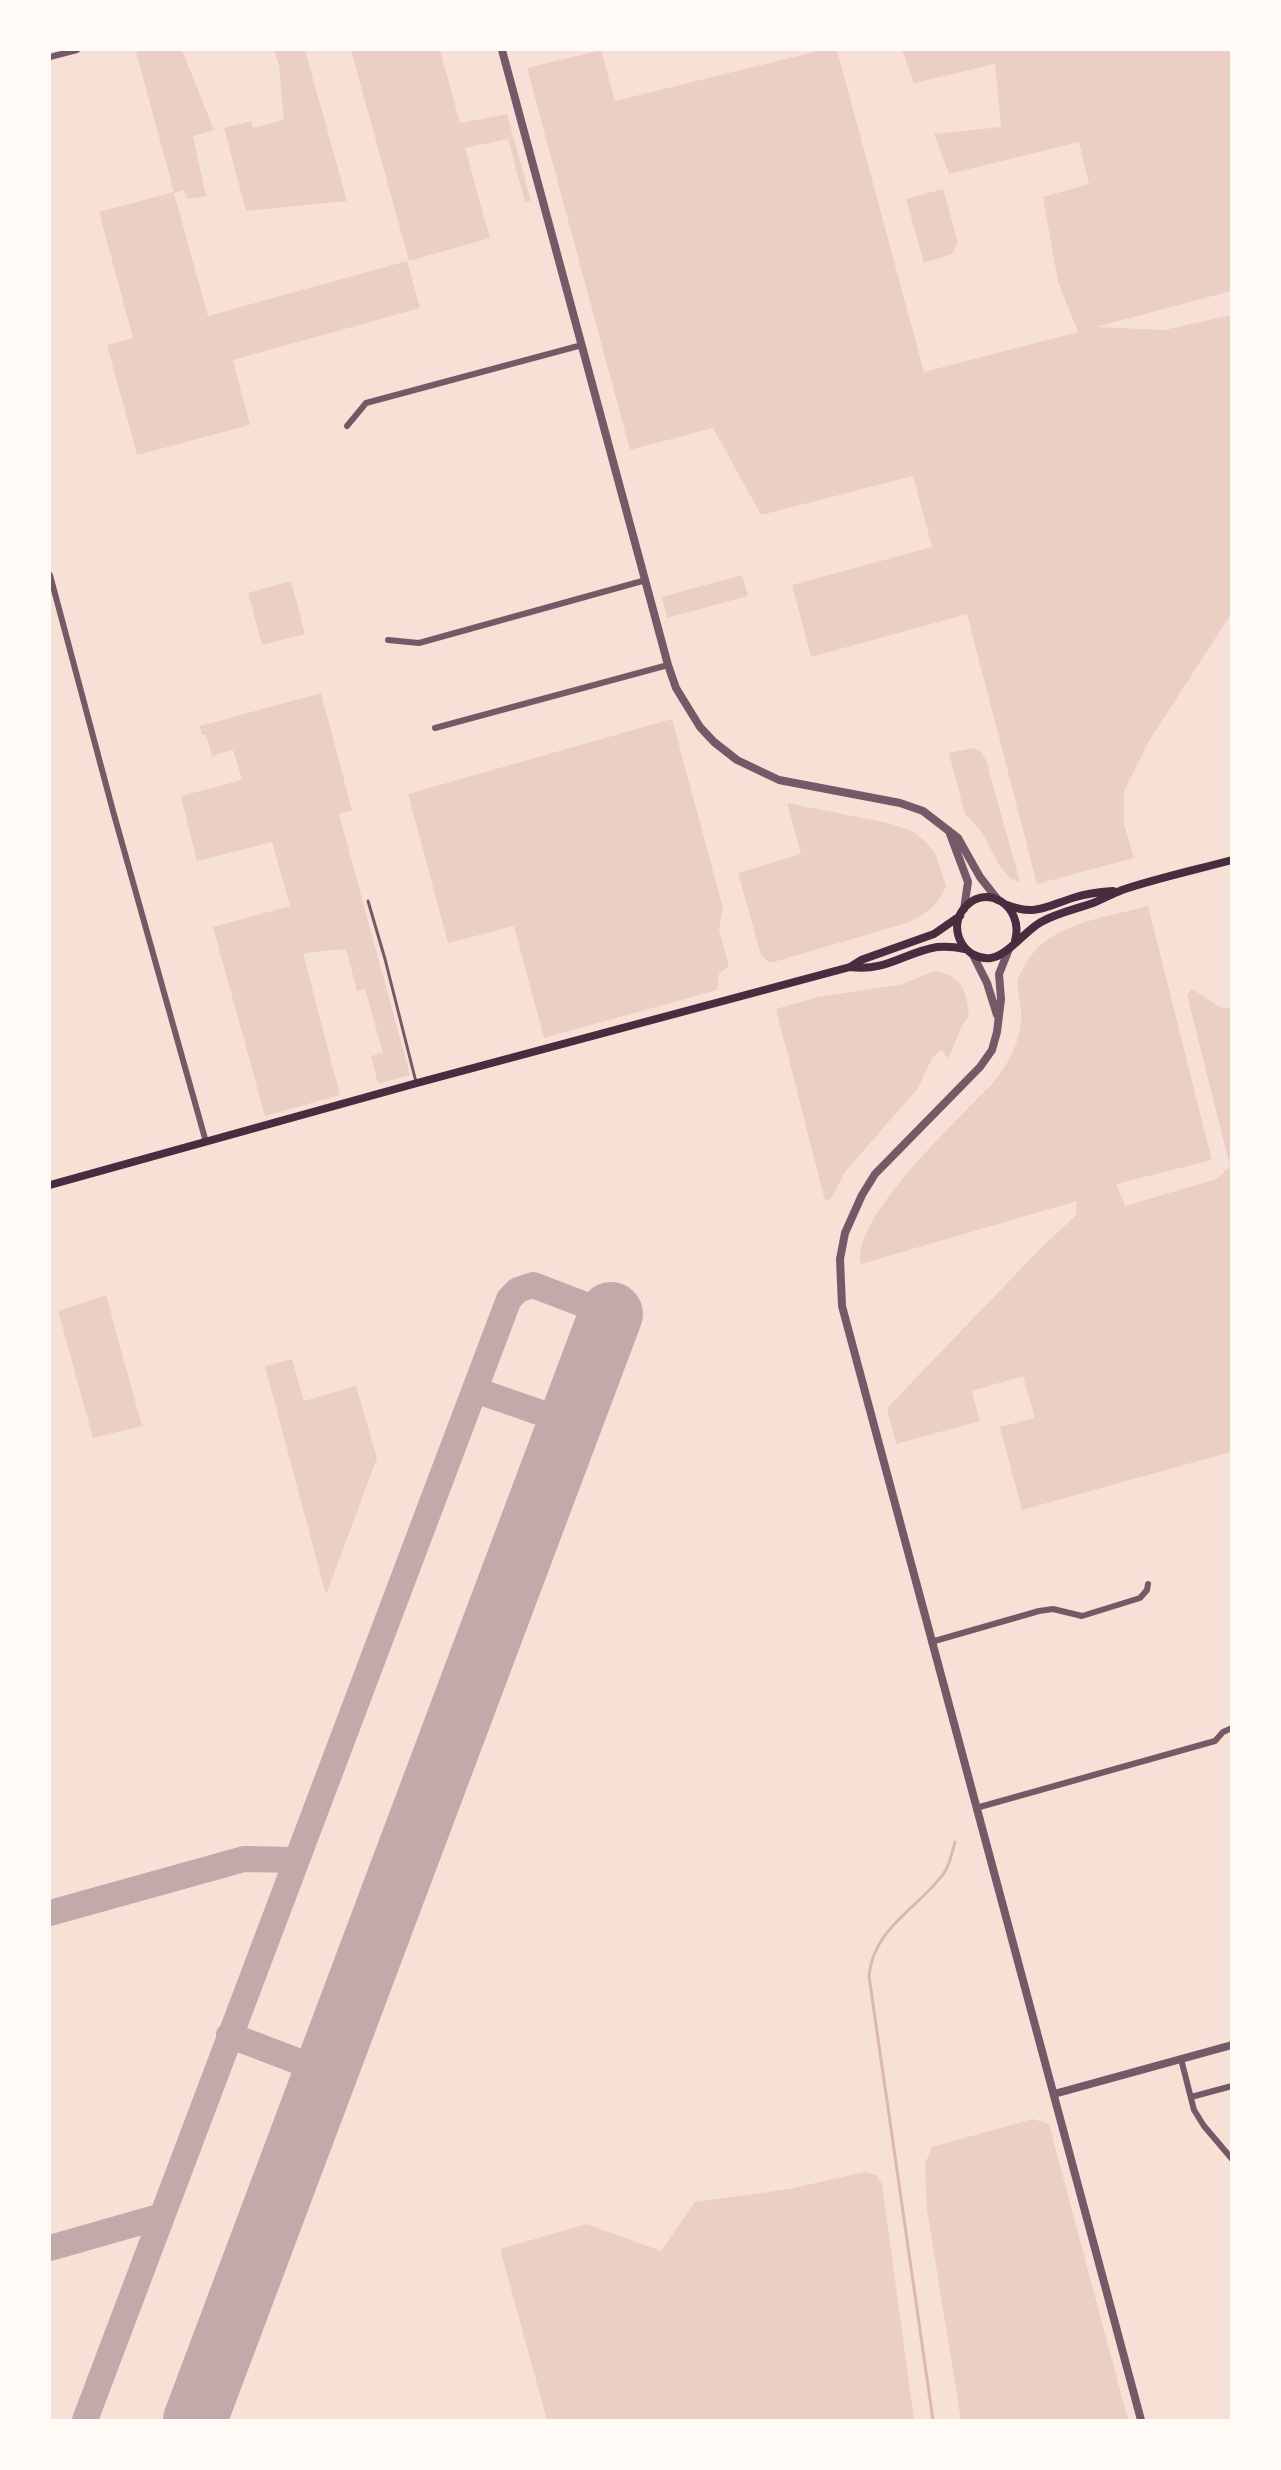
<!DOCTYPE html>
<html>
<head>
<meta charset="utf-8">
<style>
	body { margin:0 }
	#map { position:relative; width:1281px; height:2470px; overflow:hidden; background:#f7e1d7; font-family:Jost,sans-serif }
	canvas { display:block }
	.frame { position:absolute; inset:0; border:51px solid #fffaf5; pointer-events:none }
</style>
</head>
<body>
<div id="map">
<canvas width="1281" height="2470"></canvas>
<div class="frame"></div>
</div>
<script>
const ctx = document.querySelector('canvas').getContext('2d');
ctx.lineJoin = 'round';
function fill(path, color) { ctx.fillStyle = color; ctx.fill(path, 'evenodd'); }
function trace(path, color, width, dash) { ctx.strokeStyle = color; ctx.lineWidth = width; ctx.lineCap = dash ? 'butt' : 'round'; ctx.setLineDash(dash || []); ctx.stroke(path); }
fill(new Path2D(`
	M145 50H182L214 130 193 136 206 196 188 199 183 190 174 193 208 316 407 261 420 308 233 360 250 425 137 455 107 345 133 338 99 212 174 192 136 52Z
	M274 50H305L347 201 246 211 224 128 251 121 253 128 284 120 279 66Z
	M351 50H440L460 123 507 114 531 201 525 202 508 139 465 148 490 238 409 261Z
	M601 50 615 101 822 50H837L924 372 1078 332 1058 282 1043 197 1089 184 1079 142 949 174 934 134 1001 127 995 64 914 83 902 50H1231V291L1096 327 1164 330 1231 315V614L1149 741 1124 791V824L1134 858 1037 884 967 614 811 657 792 585 932 547 913 476 761 515 713 428 630 450 527 68Z
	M943 189 958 243 952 254 924 263 906 199Z
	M742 575 748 596 667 618 662 597Z
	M291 581 305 634 262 645 248 593Z
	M321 693 352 810 339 814 410 1075 378 1084 371 1056 383 1053 365 989 357 991 346 949 303 953 340 1095 265 1116 213 927 290 906 272 842 197 861 181 796 242 780 233 750 212 756 206 735H202L200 726Z
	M672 719 723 908 719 929 729 966 719 974 717 990 544 1038 514 926 448 943 408 794Z
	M973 748 980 751 986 760 1020 882 1011 879 1001 868 981 831 965 814 949 753Z
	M787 803 888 823 912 831 926 842 936 855 946 886C938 906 926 914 907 923L770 963 761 955 738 873 801 854Z
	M1148 906 1212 1160 1116 1184 1125 1206 1217 1179 1230 1166 1187 995 1192 989 1223 1009 1231 1007V1452L1022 1510 1000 1427 1035 1418 1023 1376 972 1391 980 1421 896 1444 887 1408 1038 1251 1076 1215 1077 1201 861 1264C849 1220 963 1114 993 1083 1010 1061 1022 1040 1021 1012 1021 1002 1016 989 1018 979 1019 976 1022 971 1024 967 1046 923 1105 918 1148 906Z
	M934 971C963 976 966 990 969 1016 956 1032 958 1041 948 1058L941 1050 932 1058 918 1088 845 1172 831 1199 825 1201 776 1009 818 997 903 984Z
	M106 1295 142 1426 93 1438 58 1311Z
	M292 1359 304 1401 356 1386 377 1458 326 1595 265 1366Z
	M1033 2119 1049 2124 1128 2420H961L927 2210 925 2164 932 2147Z
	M865 2172 876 2175 882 2184 914 2420H547L500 2249 587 2224 661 2251 695 2202 789 2189Z`), '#ebcfc5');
trace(new Path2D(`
	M933 2420 869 1976C873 1928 919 1908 944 1873 950 1865 952 1852 955 1842`), '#dcb8b0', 3);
trace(new Path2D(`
	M475 1390 570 1423
	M50 1913 244 1859 296 1860
	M229 2035 326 2072
	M50 2248 162 2216
	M85 2420 509 1299 518 1290 533 1285 588 1306 606 1326`), '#c3aaaa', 26);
trace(new Path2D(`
	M195 2420 611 1314`), '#c3aaaa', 64);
trace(new Path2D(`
	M368 901 385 959 416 1082`), '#755966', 3);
trace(new Path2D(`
	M50 57 77 50
	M347 426 366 403 582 345
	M50 575 113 811 206 1142
	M388 640 419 643 646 580
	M435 728 668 665
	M931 1642 1039 1611 1053 1609 1082 1616 1140 1598 1147 1590 1148 1584
	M976 1808 1215 1741 1223 1732 1232 1728
	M1181 2059 1194 2110 1204 2126 1232 2159
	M1191 2097 1232 2086`), '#755966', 6);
trace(new Path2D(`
	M502 50 668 665 676 688 700 727 714 742 737 760 779 780 900 803 923 811 958 838 980 877 998 900
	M949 831 968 882 964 909
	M1009 949 999 974 1001 999 997 1032 992 1050 980 1067 875 1174 862 1195 845 1233 840 1259 842 1306 1141 2420
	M973 955 987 983 997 1015
	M1054 2094 1232 2045`), '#755966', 8);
trace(new Path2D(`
	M1007 905C1037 917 1048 905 1076 897 1088 893 1100 892 1113 891
	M1015 941C1025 905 983 880 962 911 948 932 966 961 991 958 1007 956 1025 931 1041 922 1057 913 1076 909 1093 903 1103 899 1112 894 1122 890 1158 878 1195 870 1232 860
	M850 967C886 972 906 952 937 947 947 946 956 947 965 949
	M50 1185 417 1083 850 967 861 960 934 934 960 916`), '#4a2c40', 8);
</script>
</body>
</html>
